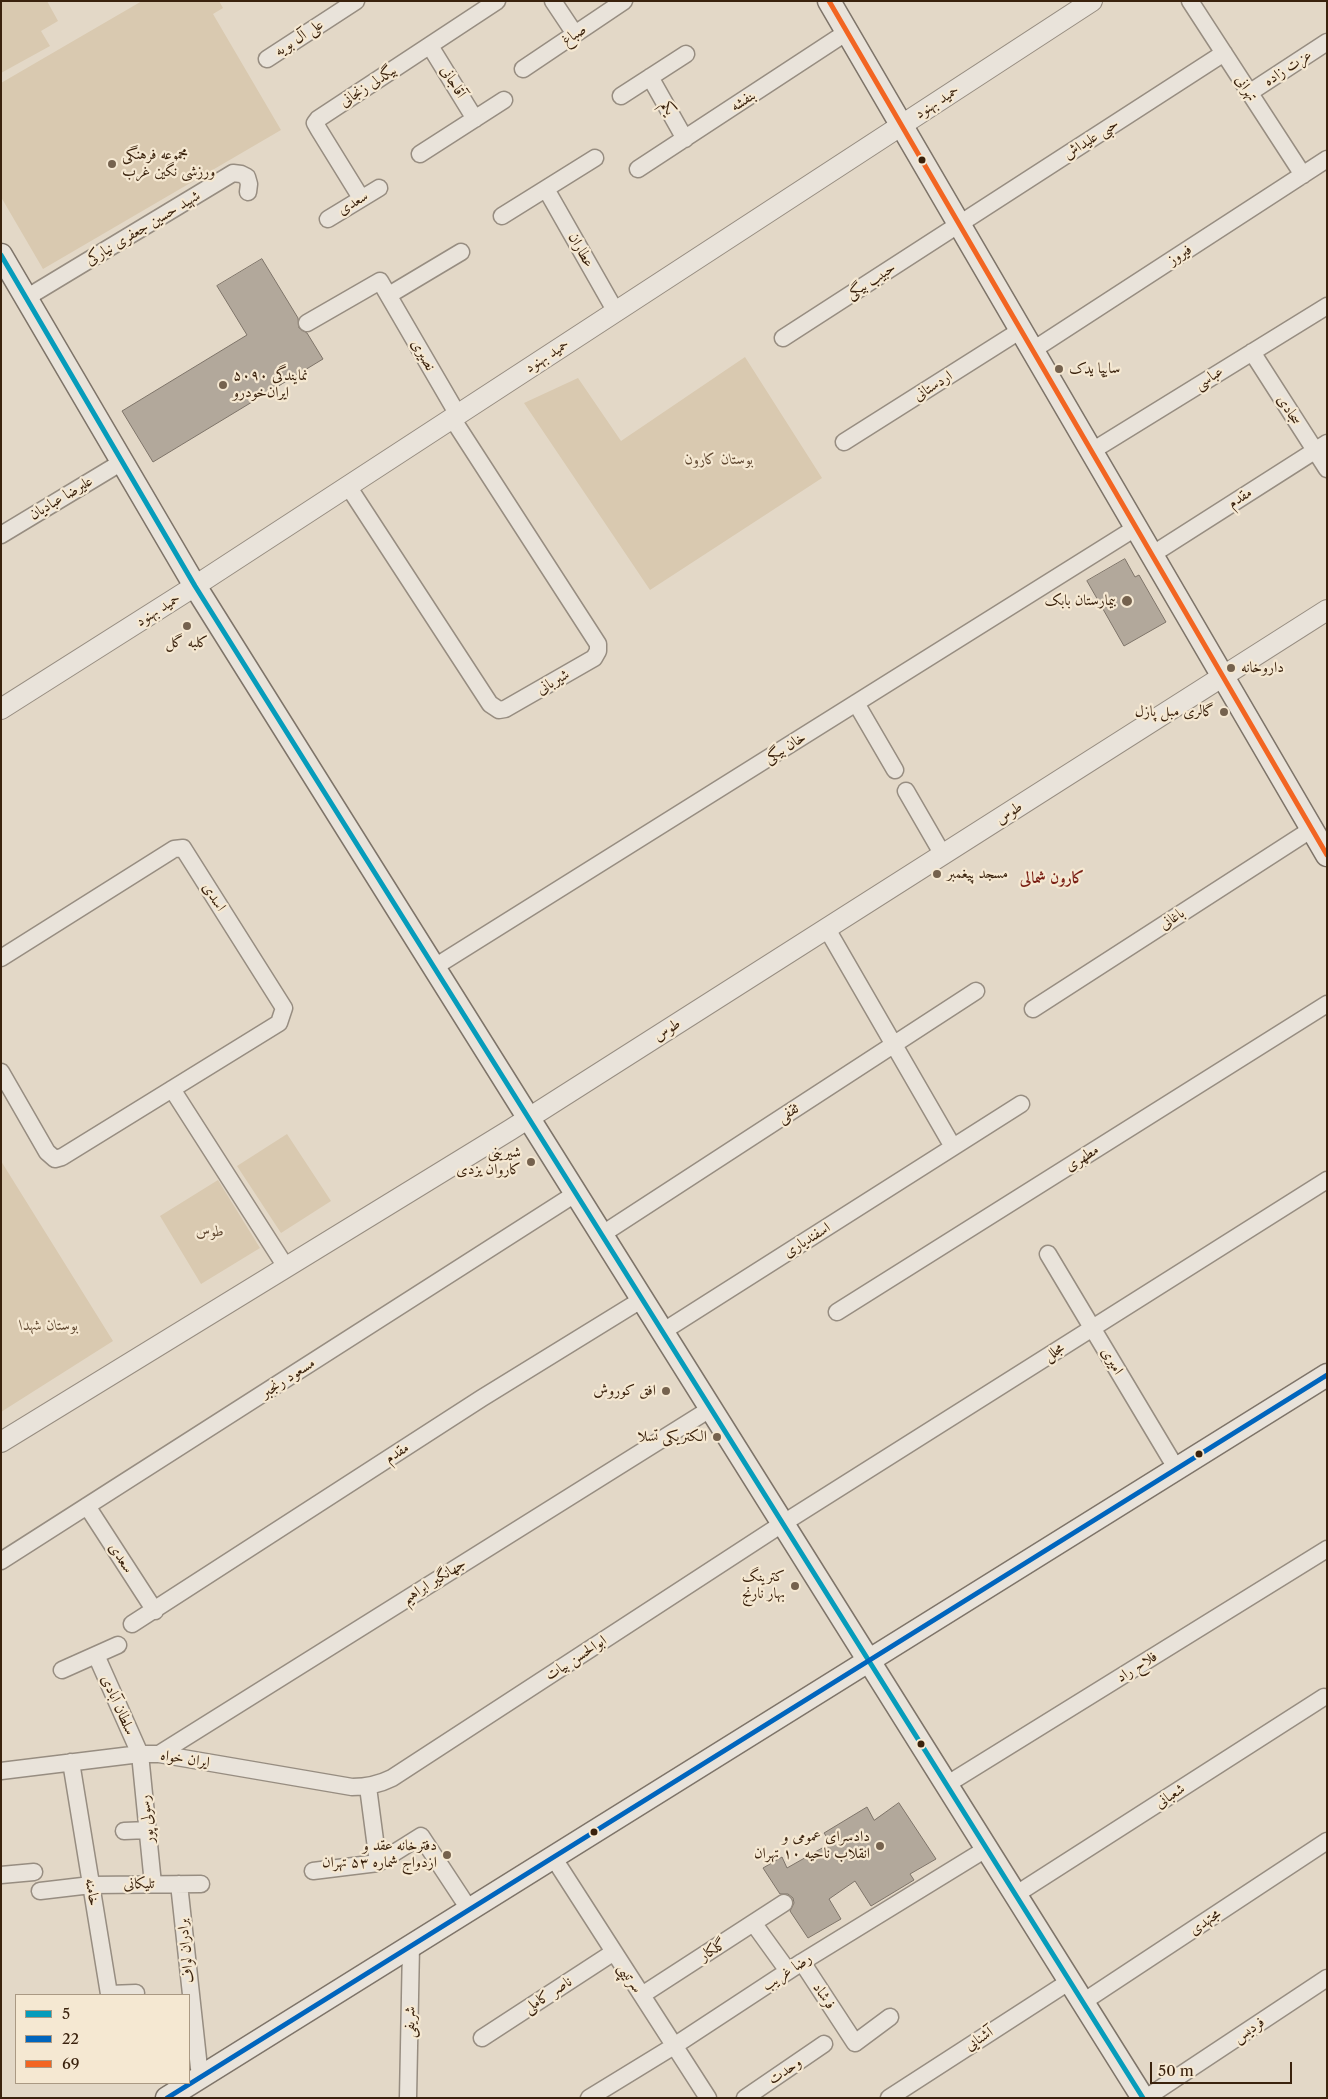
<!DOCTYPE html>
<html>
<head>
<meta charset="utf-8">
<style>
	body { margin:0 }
	#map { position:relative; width:1328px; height:2099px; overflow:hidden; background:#e3d8c7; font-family:"Libre Caslon Text",serif }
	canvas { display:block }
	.frame { position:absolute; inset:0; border:2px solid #3a220d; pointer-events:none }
	.legend { position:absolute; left:15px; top:1994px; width:175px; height:90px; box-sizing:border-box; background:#f5e8d2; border:1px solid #aa9983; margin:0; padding:6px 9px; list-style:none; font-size:15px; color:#3a220d }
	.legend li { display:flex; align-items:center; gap:10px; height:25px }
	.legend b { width:25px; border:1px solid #aa9983 }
	.scale { position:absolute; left:1150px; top:2062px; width:142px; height:22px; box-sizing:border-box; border:2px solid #3a220d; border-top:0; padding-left:6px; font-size:15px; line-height:18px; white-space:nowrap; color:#3a220d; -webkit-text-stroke:4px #f5e8d2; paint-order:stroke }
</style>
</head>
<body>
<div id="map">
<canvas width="1328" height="2099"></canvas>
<div class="frame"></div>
<ul class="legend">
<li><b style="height:6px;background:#069cbb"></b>5</li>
<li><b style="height:6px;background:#0065bd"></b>22</li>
<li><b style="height:6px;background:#f26522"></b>69</li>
</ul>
<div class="scale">50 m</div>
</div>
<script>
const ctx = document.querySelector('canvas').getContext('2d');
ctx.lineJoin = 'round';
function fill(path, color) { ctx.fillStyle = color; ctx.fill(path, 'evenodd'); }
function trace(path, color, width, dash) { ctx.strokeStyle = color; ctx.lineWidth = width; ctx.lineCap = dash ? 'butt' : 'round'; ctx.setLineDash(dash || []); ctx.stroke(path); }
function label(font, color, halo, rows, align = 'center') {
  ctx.font = font + ' "Libre Caslon Text",Amiri,serif'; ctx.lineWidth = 4.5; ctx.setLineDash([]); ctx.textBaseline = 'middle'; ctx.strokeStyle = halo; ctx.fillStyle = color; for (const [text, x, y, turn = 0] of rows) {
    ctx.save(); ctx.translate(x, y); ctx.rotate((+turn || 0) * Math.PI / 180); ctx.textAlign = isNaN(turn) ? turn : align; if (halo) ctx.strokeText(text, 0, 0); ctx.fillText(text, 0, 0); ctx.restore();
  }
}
fill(new Path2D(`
	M1 1H47L58 21 41 31 50 46 1 73Z
	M142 1H219L223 8 213 14 281 130 43 269 1 197V83Z
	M745 357 822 478 650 590 524 403 578 378 621 441Z
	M287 1134 331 1201 281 1233 237 1166Z
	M1 1161 113 1341 1 1412Z
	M218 1180 260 1248 201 1284 160 1216Z`), '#d9c9b0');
const building = new Path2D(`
	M262 259 298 318 299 328 307 333 323 359 153 462 122 411 247 335 217 286Z
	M1125 559 1135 577 1139 575 1166 622 1124 646 1087 581Z
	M899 1803 936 1859 910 1874 914 1880 871 1906 855 1881 829 1899 841 1919 808 1938 790 1911 794 1903 793 1898 788 1894H780L763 1868 782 1857 787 1868 831 1843 824 1833 867 1807 874 1820Z`);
fill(building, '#b2a89b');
trace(building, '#7e7469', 1);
const minor = new Path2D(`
	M553 1 575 34
	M1190 1 1303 175
	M430 46 475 119
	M267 59 356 1
	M523 69 624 1
	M650 77 685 139
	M1249 93 1327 42
	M621 96 686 54
	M420 154 504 100
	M638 169 847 32
	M546 189 616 312
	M361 198 319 130 315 123 318 119 497 1
	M502 216 595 158
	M328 219 379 188
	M389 295 461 252
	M26 298 233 173 241 174 247 177 249 184 248 192
	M307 323 380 281 458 415
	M783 338 1224 53
	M1033 350 1327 159
	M1252 352 1327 469
	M844 442 1021 330
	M1092 451 1327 306
	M348 486 490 704 499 710 505 709 594 658 598 651V644L452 418
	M1 535 122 462
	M1153 554 1327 443
	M856 703 895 770
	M906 791 943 855
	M827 929 953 1147
	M1 958 174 849 183 848 284 1008 279 1023 62 1157 55 1159 47 1152 1 1072
	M433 968 1137 527
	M1033 1009 1312 829
	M172 1089 286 1267
	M601 1235 976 991
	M1048 1254 1176 1468
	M837 1312 1327 1004
	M662 1332 1021 1104
	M87 1506 155 1611
	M1 1561 575 1194
	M132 1624 482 1398 641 1300
	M96 1655 140 1754 153 1884
	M62 1670 118 1645
	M159 1754 710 1409
	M71 1762 109 1994 136 1993
	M1 1771 140 1754H159L352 1787C367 1787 378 1785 392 1778L782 1524 1327 1180
	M946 1785 1327 1549
	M368 1787 378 1863 421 1836 469 1909
	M124 1831 148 1830
	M553 1857 708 2098
	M313 1871 378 1863
	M1 1875 34 1872
	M179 1884 200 2077
	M40 1891 91 1885 201 1884
	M1015 1895 1324 1697
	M754 1924 788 1971
	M802 1962 855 2043 890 2017
	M642 1995 784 1903
	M1083 2002 1327 1841
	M482 2038 614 1952
	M408 2098 411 1946
	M589 2098 674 2046 802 1962 986 1849
	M745 2098 824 2044
	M889 2098 1070 1981
	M1146 2098 1327 1978`);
const tertiary = new Path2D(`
	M1 709 195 586 1092 1
	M1 1442 510 1130 1327 610`);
const secondary = new Path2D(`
	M829 1 1327 855
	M1 255 195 586 1143 2098
	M167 2098 1327 1375`);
trace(minor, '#978d81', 19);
trace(tertiary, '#978d81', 22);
trace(secondary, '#7e7469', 25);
trace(minor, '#e9e3da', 16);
trace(tertiary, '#e9e3da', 20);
trace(secondary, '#e9e3da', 22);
trace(new Path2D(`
	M1 255 195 586 1143 2098`), '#069cbb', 5);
trace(new Path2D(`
	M167 2098 1327 1375`), '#0065bd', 5);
trace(new Path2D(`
	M829 1 1327 855`), '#f26522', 5);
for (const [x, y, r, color] of [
	[922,160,4.5,"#3a220d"],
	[112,164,5,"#75624e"],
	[1059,369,5,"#75624e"],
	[223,385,5,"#75624e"],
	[1127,601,6,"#75624e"],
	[187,626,5,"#75624e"],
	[1231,668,5,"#75624e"],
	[1224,712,5,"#75624e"],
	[937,874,5,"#75624e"],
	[531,1162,5,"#75624e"],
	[666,1391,5,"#75624e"],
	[717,1437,5,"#75624e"],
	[1199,1454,4.5,"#3a220d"],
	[795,1586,5,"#75624e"],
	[921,1744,4.5,"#3a220d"],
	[594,1832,4.5,"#3a220d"],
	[880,1846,5,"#75624e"],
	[447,1855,5,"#75624e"]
]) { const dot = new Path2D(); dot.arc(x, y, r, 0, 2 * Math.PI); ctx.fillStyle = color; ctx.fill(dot); trace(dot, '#f5e8d2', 2); }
label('15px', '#3a220d', '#f5e8d2', [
	["صباغ",574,35,-34],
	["علی آل بویه",299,38,-33],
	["عزت زاده",1288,68,-33],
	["آقاجانی",453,82,58],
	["بیگدلی زنجانی",368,86,-33],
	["تهرانی",1246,88,57],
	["بنفشه",743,101,-33],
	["حمید بهنود",937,102,-33],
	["یکم",668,108,61],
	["حبی علیداش",1091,139,-33],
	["سعدی",353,203,-31],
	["شهید حسین جعفری نیارکی",143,228,-31],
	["عطاران",581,250,61],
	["فیروز",1180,255,-33],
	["حبیب بیگی",871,281,-33],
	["نصیری",423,355,60],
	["حمید بهنود",547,356,-33],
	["عباسی",1209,378,-32],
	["اردستانی",933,386,-32],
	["سجادی",1289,410,58],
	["علیرضا عبادیان",61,498,-31],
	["مقدم",1240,498,-33],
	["حمید بهنود",158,610,-32],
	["شیربانی",553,682,-30],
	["خان بیگی",785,748,-32],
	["طوس",1009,813,-33],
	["اسدی",214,897,58],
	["باغانی",1172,919,-33],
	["طوس",667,1030,-32],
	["ثقفی",788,1113,-33],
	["مطهری",1082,1158,-32],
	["اسفندیاری",807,1240,-32],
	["مجلل",1054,1352,-32],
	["امیری",1112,1361,59],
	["مسعود رنجبر",288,1378,-33],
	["مقدم",397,1453,-33],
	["سعدی",121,1558,57],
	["جهانگیر ابراهیم",434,1581,-32],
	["ابوالحسن بیات",576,1658,-33],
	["فلاح راد",1137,1667,-32],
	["سلطان آبادی",118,1705,66],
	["ایران خواه",185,1759,9],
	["شعبانی",1170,1796,-33],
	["رسولی پور",147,1819,-96],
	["تلیکانی",139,1884,-1],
	["خامنه",92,1892,81],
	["مجتهدی",1205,1922,-34],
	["گلکار",713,1950,-32],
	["برادران لواف",186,1951,-96],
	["رضا غریب",787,1972,-33],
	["سرتیپی",630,1978,57],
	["ناصر کاملی",548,1995,-33],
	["فرشاد",824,1996,56],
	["شریفی",410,2022,-89],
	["فردیس",1249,2030,-34],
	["آشنایی",979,2039,-33],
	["وحدت",785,2071,-34]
]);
label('15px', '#3a220d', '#f5e8d2', [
	["مجموعه فرهنگی",122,155,"left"],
	["ورزشی نگین غرب",122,172,"left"],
	["سایپا یدک",1069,369,"left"],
	["نمایندگی ۵۰۹۰",233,376,"left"],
	["ایران‌خودرو",233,393,"left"],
	["بیمارستان بابک",1116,601],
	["کلبه گل",187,643,"center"],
	["داروخانه",1241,668,"left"],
	["گالری مبل پازل",1214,712],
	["مسجد پیغمبر",947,874,"left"],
	["شیرینی",521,1153],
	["کاروان یزدی",521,1170],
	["افق کوروش",656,1391],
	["الکتریکی تسلا",707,1437],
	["کترینگ",785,1577],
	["بهار نارنج",785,1594],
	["دادسرای عمومی و",870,1837],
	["انقلاب ناحیه ۱۰ تهران",870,1854],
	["دفترخانه عقد و",437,1846],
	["ازدواج شماره ۵۳ تهران",437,1863]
], 'right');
label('italic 15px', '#604831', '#f5e8d2', [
	["بوستان کارون",719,460],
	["طوس",210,1232],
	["بوستان شهدا",49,1326]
]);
label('bold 16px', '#7a1f14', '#f5e8d2', [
	["کارون شمالی",1052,878]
]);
</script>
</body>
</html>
